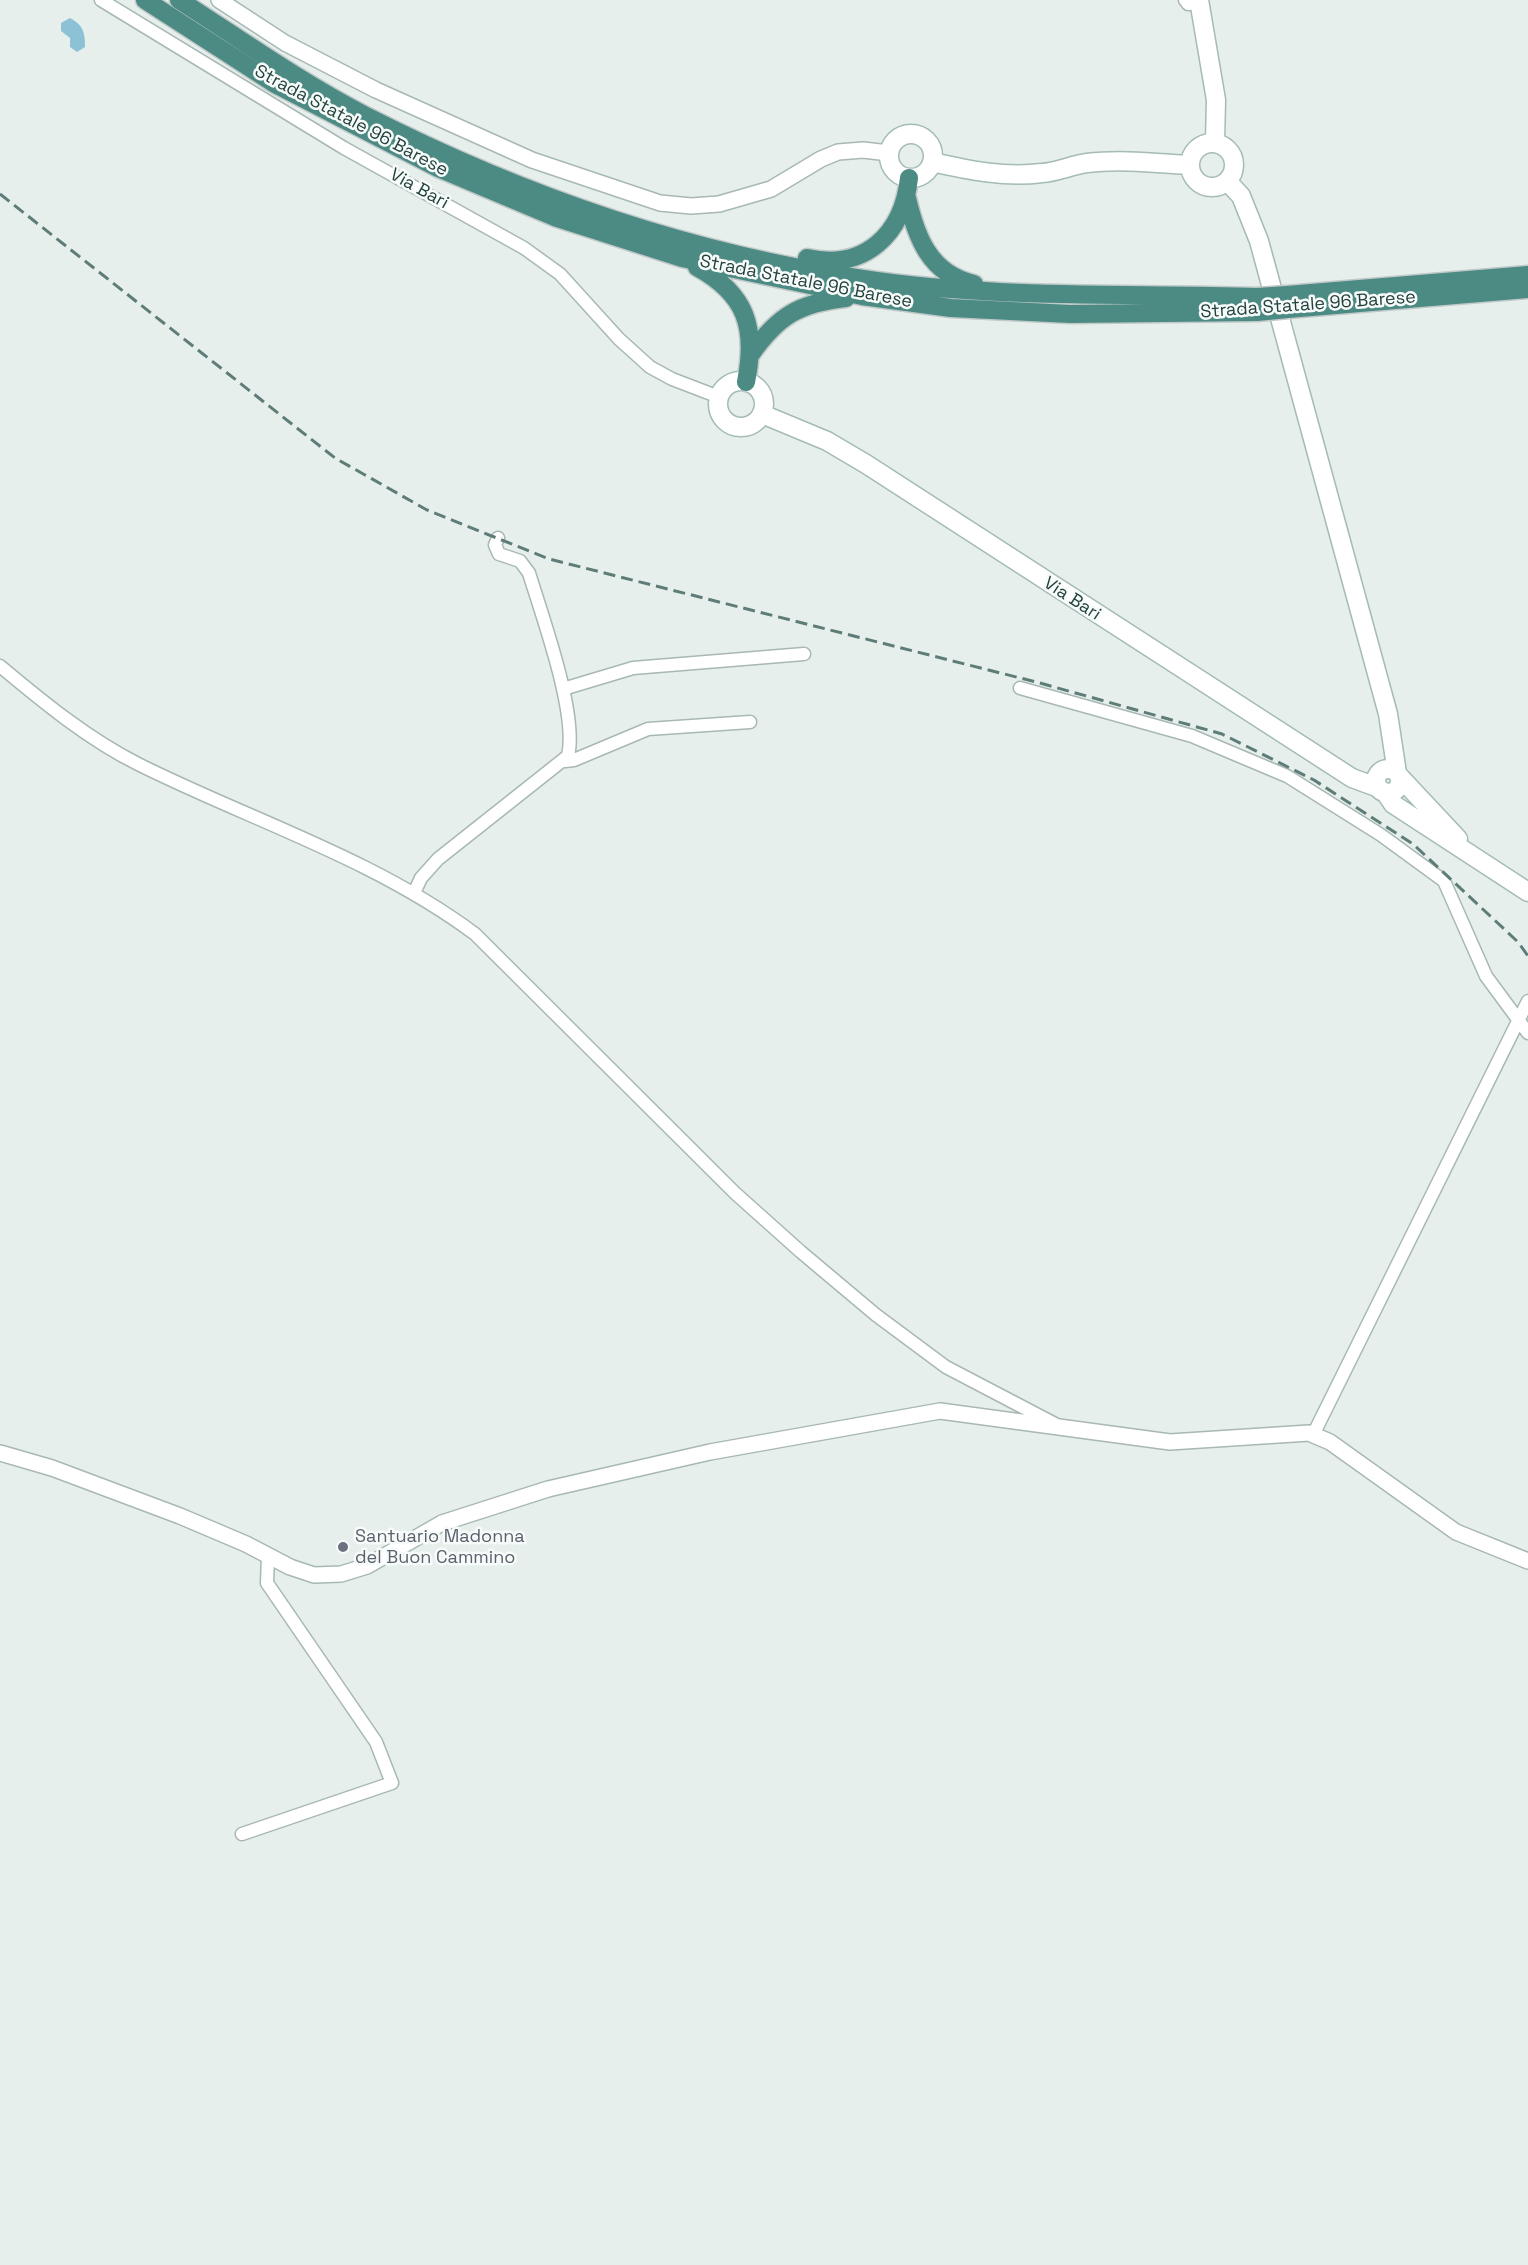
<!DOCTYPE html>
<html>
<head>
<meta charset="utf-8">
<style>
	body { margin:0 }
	canvas { display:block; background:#e6efec }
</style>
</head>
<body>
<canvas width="1528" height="2265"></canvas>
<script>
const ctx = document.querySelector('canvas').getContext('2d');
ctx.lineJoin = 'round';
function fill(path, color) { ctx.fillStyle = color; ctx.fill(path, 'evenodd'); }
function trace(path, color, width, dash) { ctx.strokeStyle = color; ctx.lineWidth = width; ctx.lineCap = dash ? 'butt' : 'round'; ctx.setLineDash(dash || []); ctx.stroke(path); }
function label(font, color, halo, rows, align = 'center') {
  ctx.font = font + ' "Space Grotesk",sans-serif'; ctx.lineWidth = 5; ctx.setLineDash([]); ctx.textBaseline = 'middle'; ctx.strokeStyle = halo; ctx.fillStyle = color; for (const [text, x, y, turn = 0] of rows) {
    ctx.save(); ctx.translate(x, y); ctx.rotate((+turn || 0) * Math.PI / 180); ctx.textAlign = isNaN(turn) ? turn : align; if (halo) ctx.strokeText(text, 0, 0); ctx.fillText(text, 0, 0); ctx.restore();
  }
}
fill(new Path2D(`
	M70 18C83 25 85 32 85 47L77 52 70 47V38L61 31V23Z`), '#8dc1d5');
const minor = new Path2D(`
	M101 0 344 148 524 248 560 274 619 339 650 367 672 379 719 397
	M1185 0 1188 4 1199 3
	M0 666C43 702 88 739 138 764 250 820 373 858 475 934L735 1193 801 1252 876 1315 946 1367 1055 1424
	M1020 688 1192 736 1287 776 1381 835 1444 881 1486 976 1528 1033
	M563 689 633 668 804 654
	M565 761 574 760 648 729 750 722
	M414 893 421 878 438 859 568 756C578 714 542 616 529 573L520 561 499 554 495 545 498 538
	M1313 1435 1528 1001
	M242 1834 392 1783 376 1742 267 1583 268 1556`);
const tertiary = new Path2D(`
	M219 0 285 43 376 90 532 160 660 203 691 206 719 204 771 189 821 159 838 152 863 150 889 153
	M0 1453 52 1468 180 1516 246 1544 290 1567 314 1575 341 1574 367 1566 442 1523 548 1489 710 1452 940 1411 1170 1442 1309 1433 1330 1442 1456 1532 1528 1561`);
const secondary = new Path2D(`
	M1199 0 1216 100 1215 142
	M889 156a22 22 0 1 1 44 0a22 22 0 1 1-44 0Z
	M1190 165a22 22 0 1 1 44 0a22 22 0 1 1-44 0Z
	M932 162C968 170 1005 178 1042 173 1057 172 1072 165 1087 163 1121 159 1156 163 1189 165
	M1227 181 1241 196 1259 241 1388 714 1397 773
	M718 404a23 23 0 1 1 46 0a23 23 0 1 1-46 0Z
	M762 414 827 441 866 464 1352 778 1379 788
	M1376 781a12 12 0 1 1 24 0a12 12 0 1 1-24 0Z
	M1399 776 1458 839
	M1385 792 1393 804 1528 892`);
const trunk = new Path2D(`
	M145 0 275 84 438 168 557 218 682 258 862 296 951 308 1070 314 1257 312
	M179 0C240 39 300 82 364 115 521 195 688 253 863 279 992 299 1126 293 1257 297
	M907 198C916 236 929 274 974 284
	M807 258C865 271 903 234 909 178
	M697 267C746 294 757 327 746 382
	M1287 295 1528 275
	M1288 309 1528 289
	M751 354C778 316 799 303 846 298`);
trace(minor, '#a8b8b4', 15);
trace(tertiary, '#a8b8b4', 18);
trace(secondary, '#a4bbb6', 21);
trace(trunk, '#c1cac9', 21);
trace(minor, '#fff', 12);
trace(tertiary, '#fff', 15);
trace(secondary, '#fff', 18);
trace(trunk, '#4c8b84', 18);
trace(new Path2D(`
	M0 194 335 458 427 510 549 559 1040 683 1222 734 1314 780 1413 844 1518 942 1528 956`), '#5e7d79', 3, [12, 6]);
const trunkBridge = new Path2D(`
	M1257 297 1287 295
	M1257 312 1288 309`);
trace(trunkBridge, '#c1cac9', 21, []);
trace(trunkBridge, '#4c8b84', 18);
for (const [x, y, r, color] of [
	[343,1547,6,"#6b7280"]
]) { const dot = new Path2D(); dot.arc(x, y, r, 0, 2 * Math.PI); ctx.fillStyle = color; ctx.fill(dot); trace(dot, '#f7fbf9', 2); }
label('18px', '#23423e', '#f7fbf9', [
	["Strada Statale 96 Barese",351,121,28],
	["Via Bari",419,189,29],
	["Strada Statale 96 Barese",806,282,11],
	["Strada Statale 96 Barese",1308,305,-4],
	["Via Bari",1072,599,33]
]);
label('18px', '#5b616d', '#f7fbf9', [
	["Santuario Madonna",355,1537],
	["del Buon Cammino",355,1558]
], 'left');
</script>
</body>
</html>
